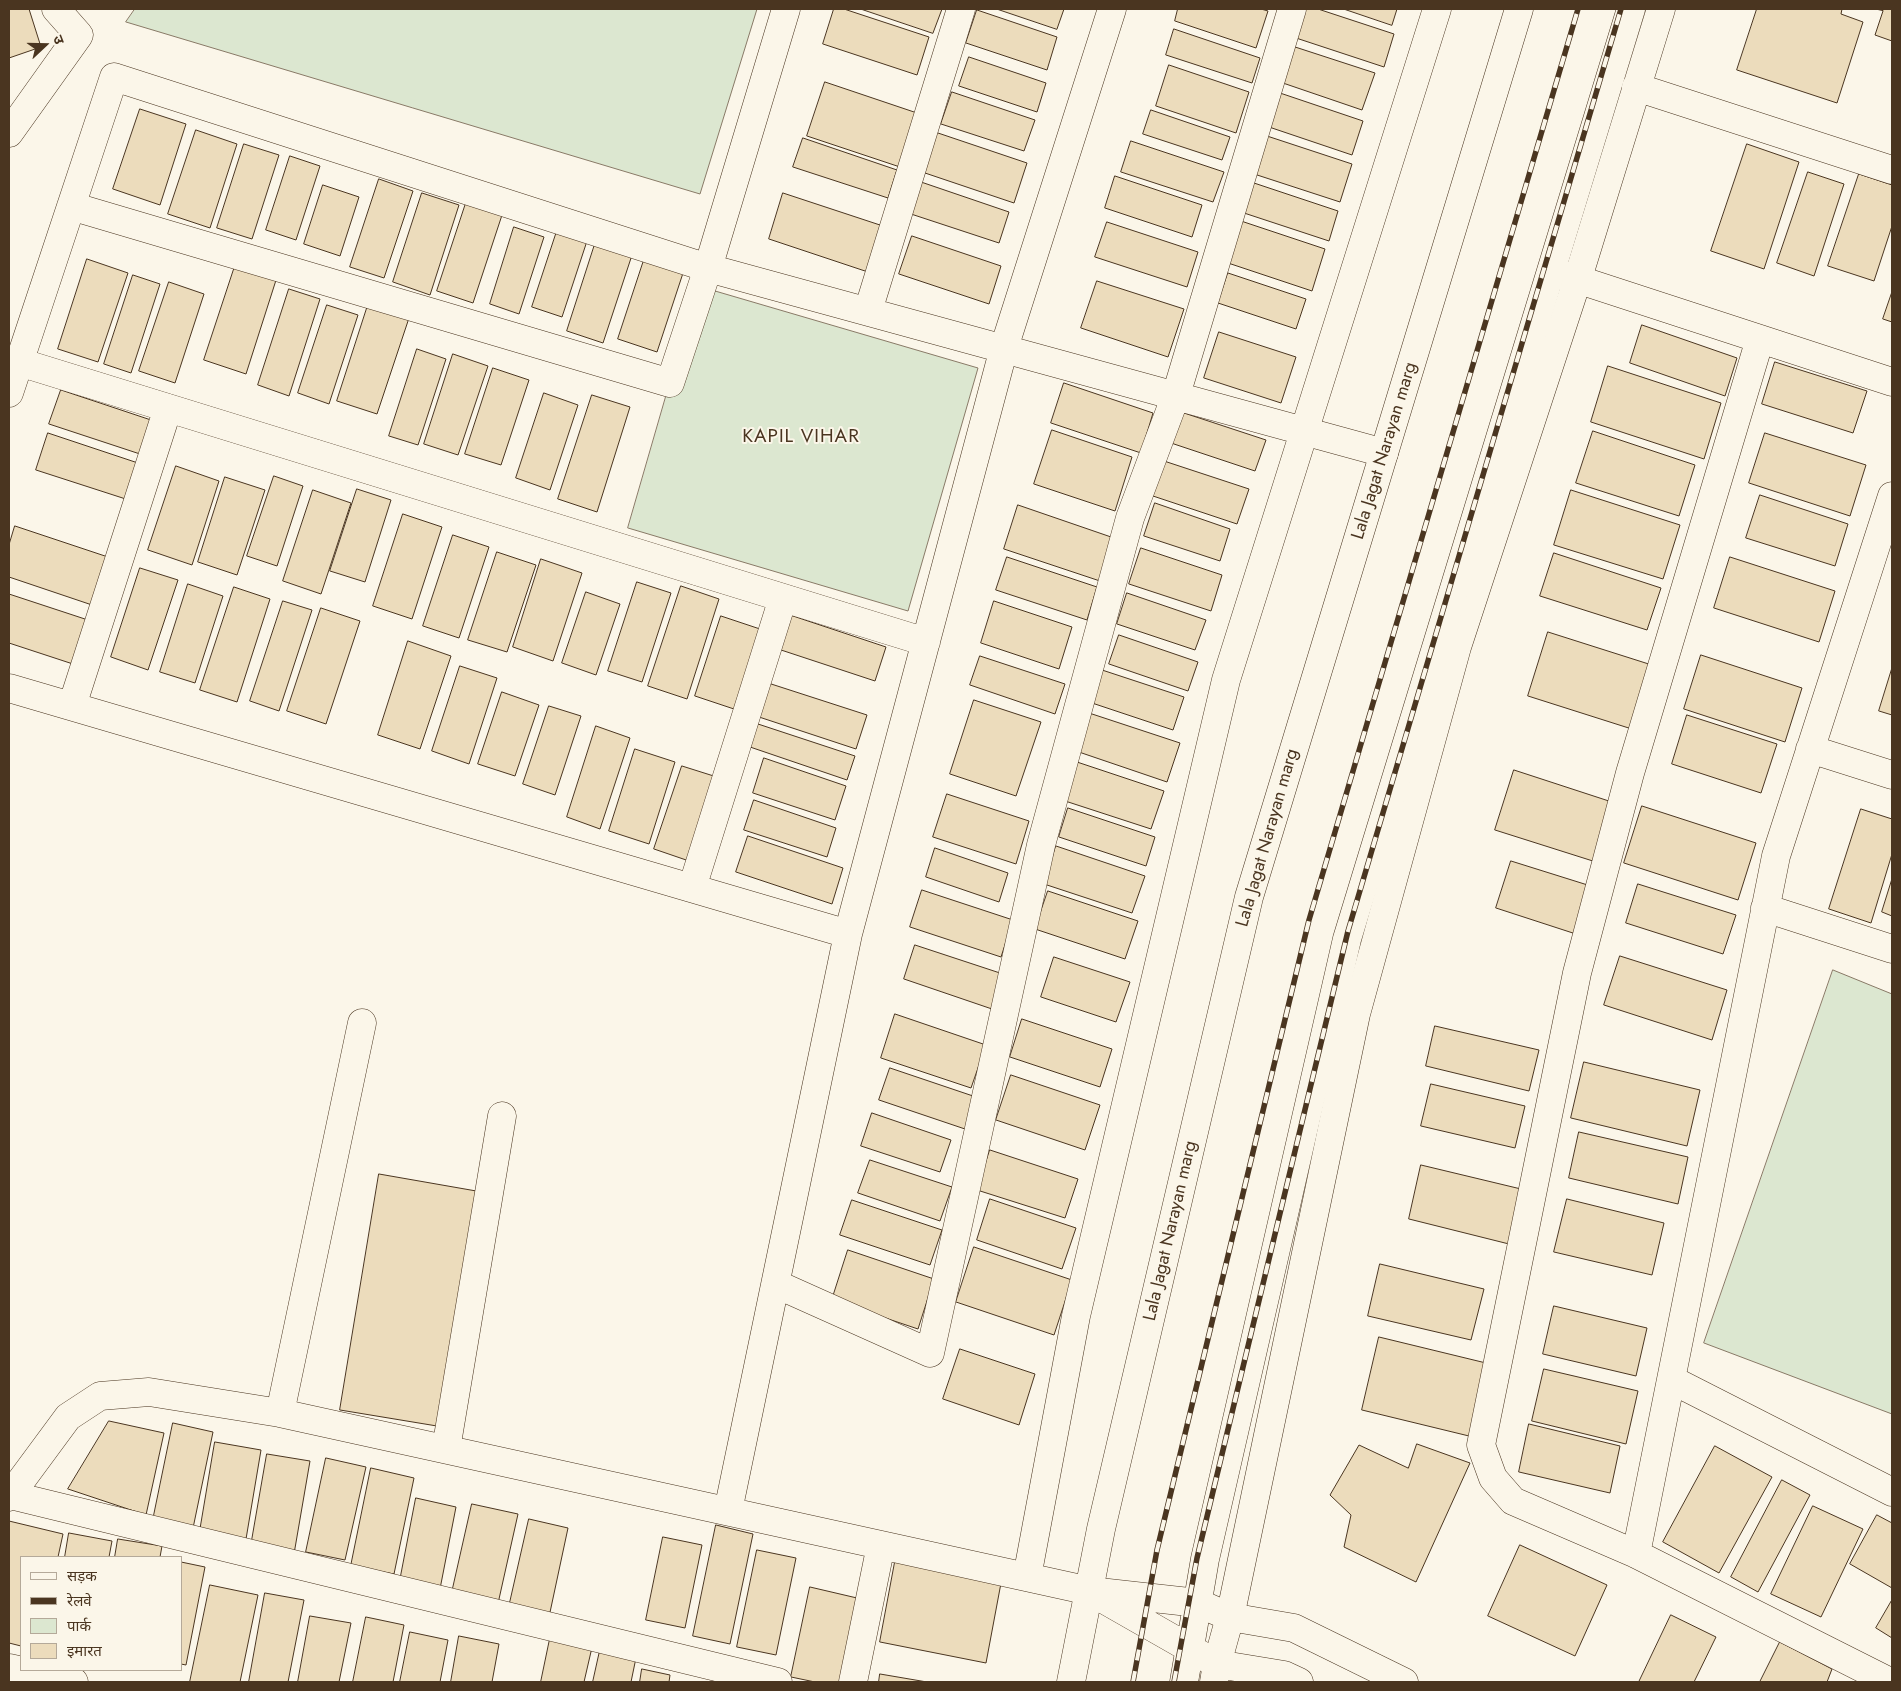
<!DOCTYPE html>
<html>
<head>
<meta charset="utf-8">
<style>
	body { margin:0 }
	#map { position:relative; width:1901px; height:1691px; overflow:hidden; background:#fbf6e9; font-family:Jost,"Noto Sans Devanagari",sans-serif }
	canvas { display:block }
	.frame { position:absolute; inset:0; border:10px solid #4a3520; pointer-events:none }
	.legend { position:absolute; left:20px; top:1556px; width:162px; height:115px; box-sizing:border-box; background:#fbf6e9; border:1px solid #b4a999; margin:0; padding:6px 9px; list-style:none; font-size:15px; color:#4a3520 }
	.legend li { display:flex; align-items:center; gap:10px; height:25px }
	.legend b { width:25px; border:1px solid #b4a999 }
	.north { position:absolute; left:20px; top:20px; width:50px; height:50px; -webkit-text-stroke:4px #fbf6e9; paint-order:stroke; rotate:69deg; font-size:14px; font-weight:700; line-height:20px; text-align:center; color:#4a3520 }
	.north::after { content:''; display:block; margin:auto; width:18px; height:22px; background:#4a3520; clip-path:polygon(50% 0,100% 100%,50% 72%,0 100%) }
</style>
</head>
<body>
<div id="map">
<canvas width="1901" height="1691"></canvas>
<div class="frame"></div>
<ul class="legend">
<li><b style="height:6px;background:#fbf6e9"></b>सड़क</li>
<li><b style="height:6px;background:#4a3520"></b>रेलवे</li>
<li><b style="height:14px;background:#dce7d0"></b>पार्क</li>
<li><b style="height:14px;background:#ecdcbc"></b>इमारत</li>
</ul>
<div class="north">उ</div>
</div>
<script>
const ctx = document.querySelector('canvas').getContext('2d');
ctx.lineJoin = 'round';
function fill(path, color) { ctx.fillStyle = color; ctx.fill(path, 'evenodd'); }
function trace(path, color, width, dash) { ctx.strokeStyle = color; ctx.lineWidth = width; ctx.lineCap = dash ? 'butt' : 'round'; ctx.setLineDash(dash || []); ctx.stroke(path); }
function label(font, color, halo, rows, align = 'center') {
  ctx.font = font + ' Jost,sans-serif'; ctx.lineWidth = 4; ctx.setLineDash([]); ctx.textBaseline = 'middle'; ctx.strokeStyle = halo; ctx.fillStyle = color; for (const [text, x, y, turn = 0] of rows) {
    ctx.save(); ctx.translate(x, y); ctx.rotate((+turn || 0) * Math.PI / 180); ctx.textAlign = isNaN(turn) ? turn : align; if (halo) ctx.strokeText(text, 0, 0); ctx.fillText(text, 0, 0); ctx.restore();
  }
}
const green = new Path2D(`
	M135 9H757L700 194 126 22Z
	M698 286 978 368 908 611 628 528Z
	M1833 970 1892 994V1414L1704 1343Z`);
fill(green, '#dce7d0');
trace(green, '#887966', 1);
const building = new Path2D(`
	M9 9H29L41 47 9 58Z
	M834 9H844L929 37 917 75 823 44Z
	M861 9H942L933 33Z
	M997 9H1064L1057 29Z
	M1178 9H1261L1268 11 1256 48 1175 21Z
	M1302 9H1318L1394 34 1384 67 1293 37Z
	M1344 9H1397L1392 25Z
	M1757 9H1842L1841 14 1863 22 1837 103 1737 70Z
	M1876 9H1892V41L1875 35 1883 11Z
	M977 10 1057 37 1047 70 966 43Z
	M1174 29 1260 58 1252 83 1166 55Z
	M1289 45 1375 73 1362 110 1277 81Z
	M969 57 1046 83 1037 112 959 86Z
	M1169 65 1249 92 1236 133 1156 106Z
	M825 82 920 114 903 168 807 136Z
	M952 92 1035 120 1024 151 941 124Z
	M1277 92 1363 121 1352 155 1266 126Z
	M140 109 186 124 160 205 113 189Z
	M1151 110 1230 137 1222 160 1143 134Z
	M196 130 237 144 210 228 168 214Z
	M935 132 1027 163 1014 203 922 172Z
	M1264 135 1352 164 1340 202 1251 173Z
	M803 138 897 170 888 198 793 167Z
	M1131 141 1224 172 1213 202 1121 172Z
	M244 144 279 155 252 239 217 228Z
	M1747 144 1799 162 1764 269 1711 251Z
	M290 156 320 166 296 240 266 230Z
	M1808 172 1844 184 1814 276 1777 263Z
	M1859 174 1892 185V226L1874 281 1828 266Z
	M1115 176 1202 205 1192 237 1105 208Z
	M379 179 413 191 384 278 350 267Z
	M921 182 1009 212 999 243 911 214Z
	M1251 182 1338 211 1329 241 1241 212Z
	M323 185 359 197 340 256 304 244Z
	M422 193 459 205 430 295 393 282Z
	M783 193 883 226 868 272 769 239Z
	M467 200 503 212 473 303 437 291Z
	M1235 219 1325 249 1312 291 1222 261Z
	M1107 222 1198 252 1187 287 1095 257Z
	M514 227 544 237 519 314 490 304Z
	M557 231 587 241 562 317 532 307Z
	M912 236 1001 266 989 304 899 274Z
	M596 241 633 252 603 343 567 331Z
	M646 254 685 267 657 352 618 339Z
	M87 259 128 273 98 362 58 349Z
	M236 263 277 277 246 374 204 360Z
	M1228 273 1306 299 1296 329 1218 303Z
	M133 275 160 284 131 373 104 364Z
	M1097 281 1184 309 1168 357 1081 328Z
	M169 282 204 294 175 383 139 371Z
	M289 289 320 299 289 396 258 385Z
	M1892 292V322L1883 319Z
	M327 305 358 315 329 404 298 393Z
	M368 305 409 318 377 414 337 401Z
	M1642 325 1737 358 1725 396 1630 363Z
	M1219 332 1296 357 1281 403 1204 378Z
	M417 349 446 359 418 445 389 436Z
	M453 354 488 366 458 455 424 444Z
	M1775 362 1867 391 1853 433 1762 404Z
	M1608 366 1721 403 1704 459 1591 422Z
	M493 368 529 380 501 465 465 454Z
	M1064 383 1153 413 1141 453 1051 423Z
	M61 390 151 420 140 454 49 424Z
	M544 393 578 405 550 490 516 478Z
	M592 395 630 407 597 512 558 499Z
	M1178 411 1266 440 1255 471 1168 442Z
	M1052 430 1132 457 1115 511 1034 484Z
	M1593 431 1695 465 1679 516 1576 483Z
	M48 433 147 466 135 502 36 470Z
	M1765 433 1866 465 1850 516 1749 483Z
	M1164 461 1249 489 1237 524 1153 496Z
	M176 466 219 481 192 565 148 550Z
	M274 476 303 486 277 566 247 556Z
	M225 477 265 490 237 575 198 562Z
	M357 489 391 500 365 582 330 571Z
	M313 490 351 503 321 594 283 581Z
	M1571 490 1680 525 1663 579 1554 545Z
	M1760 495 1848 524 1835 566 1746 538Z
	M1155 503 1230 529 1220 561 1144 536Z
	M1018 505 1114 538 1100 581 1004 549Z
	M403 514 442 527 412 619 373 606Z
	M15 526 114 559 98 607 9 577V545Z
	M453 535 489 547 459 638 423 626Z
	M1141 548 1222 575 1211 611 1129 584Z
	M497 552 536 565 507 652 468 640Z
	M1554 553 1661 588 1647 630 1540 596Z
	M1007 557 1097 587 1087 620 996 590Z
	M1730 557 1835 591 1819 642 1714 608Z
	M541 559 582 573 553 661 513 647Z
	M140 568 178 580 148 670 111 657Z
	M637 582 671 593 642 682 608 671Z
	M188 584 223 596 195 683 160 672Z
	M681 586 719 599 687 699 648 686Z
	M234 587 270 599 237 702 200 690Z
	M586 592 620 604 596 675 562 663Z
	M1127 593 1206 620 1195 650 1117 624Z
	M9 594 91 621 76 665 9 643Z
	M283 601 312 610 279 711 250 701Z
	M994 601 1072 627 1059 669 981 643Z
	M321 608 360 621 326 724 287 711Z
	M787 614 886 647 875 681 775 648Z
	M721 616 760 629 734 709 695 696Z
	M1548 632 1655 666 1635 730 1528 696Z
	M1119 635 1198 662 1188 691 1109 664Z
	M408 641 451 656 420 749 378 735Z
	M1701 655 1802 688 1785 742 1684 709Z
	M980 656 1065 684 1055 714 970 685Z
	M460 666 497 678 469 764 432 751Z
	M1892 668V715L1879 711Z
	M1099 669 1184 697 1173 730 1089 702Z
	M765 682 867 715 856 749 753 715Z
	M502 692 539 705 515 776 478 764Z
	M974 700 1041 722 1016 796 950 774Z
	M549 706 581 716 555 795 523 784Z
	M1083 711 1180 743 1167 782 1070 749Z
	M1687 715 1777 744 1761 793 1672 764Z
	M758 724 855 756 847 780 750 747Z
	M596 726 630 738 600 829 567 817Z
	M635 749 675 762 649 844 609 831Z
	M764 758 846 786 835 820 753 793Z
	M1071 760 1164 791 1151 829 1059 799Z
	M682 766 720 778 692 862 654 849Z
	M1514 770 1615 803 1596 862 1495 830Z
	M947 794 1029 821 1016 864 933 837Z
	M754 800 836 828 827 857 744 830Z
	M1642 806 1756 843 1738 900 1624 863Z
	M1068 808 1155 837 1146 866 1059 837Z
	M1861 809 1892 819V854L1871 923 1829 909Z
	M748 836 843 868 832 904 736 872Z
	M1056 846 1145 876 1132 913 1044 884Z
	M935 848 1008 873 999 902 926 877Z
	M1511 861 1594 887 1579 935 1496 908Z
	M1892 879V916L1882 912Z
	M1638 884 1736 915 1723 954 1626 923Z
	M922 890 1013 920 1001 957 910 927Z
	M1048 891 1138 921 1125 959 1035 929Z
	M915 945 1003 974 992 1009 904 979Z
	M1620 956 1727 990 1712 1040 1604 1005Z
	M1054 957 1130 982 1116 1022 1041 997Z
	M895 1014 986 1045 971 1088 881 1058Z
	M1022 1019 1112 1049 1100 1087 1010 1057Z
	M1435 1026 1539 1050 1529 1091 1426 1066Z
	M1584 1062 1700 1090 1687 1146 1571 1118Z
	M890 1068 976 1097 965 1129 879 1100Z
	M1011 1075 1100 1105 1085 1150 996 1120Z
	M1431 1084 1525 1106 1515 1148 1421 1126Z
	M872 1113 951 1140 940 1172 861 1146Z
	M1579 1132 1688 1157 1678 1204 1569 1178Z
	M990 1150 1078 1179 1065 1218 977 1190Z
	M870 1160 952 1187 940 1221 858 1193Z
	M1421 1165 1521 1189 1509 1244 1409 1219Z
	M379 1174 482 1192 443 1427 340 1410Z
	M990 1199 1076 1228 1062 1269 977 1240Z
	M1567 1199 1664 1223 1652 1275 1554 1252Z
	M852 1200 942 1230 930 1265 840 1235Z
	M974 1247 1072 1280 1054 1335 956 1302Z
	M848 1250 934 1279 918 1329 832 1300Z
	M1380 1264 1484 1289 1471 1340 1368 1316Z
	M1554 1306 1647 1328 1636 1376 1543 1354Z
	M1379 1337 1486 1363 1469 1436 1362 1410Z
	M960 1349 1035 1374 1019 1425 943 1399Z
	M1544 1369 1638 1391 1626 1444 1532 1421Z
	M109 1421 164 1433 146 1515 68 1489Z
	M173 1423 213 1432 192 1533 152 1525Z
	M1529 1424 1620 1446 1610 1493 1519 1472Z
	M215 1442 261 1450 245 1545 199 1537Z
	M1417 1444 1470 1463 1416 1582 1344 1547 1351 1515 1330 1495 1359 1445 1408 1468Z
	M1715 1446 1772 1477 1719 1573 1663 1542Z
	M267 1454 310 1461 294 1554 251 1546Z
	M326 1458 366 1467 345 1560 306 1552Z
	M371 1468 414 1478 394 1574 351 1566Z
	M1782 1480 1810 1495 1758 1592 1731 1577Z
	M416 1498 456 1507 439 1594 399 1586Z
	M472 1504 518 1514 497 1608 451 1597Z
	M1813 1506 1863 1529 1821 1617 1771 1594Z
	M1877 1515 1892 1523V1588L1850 1564Z
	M529 1519 568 1528 549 1617 509 1607Z
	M9 1521 63 1534 58 1557H21V1646L9 1643Z
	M716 1525 753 1534 730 1644 693 1636Z
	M69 1533 112 1541 109 1557H65Z
	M663 1537 702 1545 685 1628 646 1620Z
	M118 1539 162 1546 160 1557H115Z
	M1520 1545 1607 1585 1575 1656 1488 1616Z
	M757 1550 796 1558 776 1655 737 1647Z
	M181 1562 205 1567 186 1665 181 1664Z
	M895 1562 1001 1583 986 1663 880 1642Z
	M210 1585 258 1595 240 1682H190Z
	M810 1587 857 1598 840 1682H815L791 1677Z
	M265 1593 304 1600 288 1682H249Z
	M1892 1600V1638L1876 1628Z
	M1671 1615 1716 1637 1694 1682H1639Z
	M310 1616 351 1623 339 1682H298Z
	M366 1617 404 1625 393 1682H353Z
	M410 1632 448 1640 440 1682H400Z
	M551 1634 593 1643 584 1682H541Z
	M459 1636 499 1644 492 1682H451Z
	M1780 1642 1832 1669 1827 1682H1760Z
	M601 1646 637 1653 631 1682H593Z
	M642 1669 670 1675 669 1682H640Z
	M880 1674 927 1682H879Z`);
fill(building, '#ecdcbc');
trace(building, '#4a3520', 1);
const street = new Path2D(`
	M1636 87 1892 170
	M9 133 79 35 56 9
	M71 206 670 383 708 268 786 9
	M1561 274 1892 382
	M868 311 961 9
	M1760 339 1630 773 1577 973 1481 1445 1493 1478 1513 1501 1636 1554 1890 1682
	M19 362 926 642
	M9 393 114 77 708 268 1384 453
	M9 688 848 934
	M72 706 168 408
	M1810 749 1892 775
	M692 888 783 598
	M1765 908 1892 949
	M776 1284 930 1353 1041 845 1130 518 1176 395 1292 9
	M1672 1380 1892 1492
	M280 1413 362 1023
	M446 1449 502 1116
	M10 1495 778 1682
	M9 1497 68 1417 100 1396 149 1392 280 1413 1090 1591
	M728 1511 848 934 1004 348 1112 9
	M1636 1554 1776 856 1892 496
	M1027 1577 1076 1316 1226 680 1437 9
	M9 1668 74 1682
	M853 1682 881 1545
	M1214 1682 1217 1664 1230 1617 1356 1014 1457 647 1577 281 1661 9`);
const secondary = new Path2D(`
	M1090 1591 1198 1603 1230 1617 1294 1628 1404 1682
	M1098 1596 1217 1664 1284 1675 1299 1682
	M1071 1682 1101 1529 1249 897 1519 9
	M1184 1682 1205 1559 1347 939 1631 9`);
trace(street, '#4a3520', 29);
trace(secondary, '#4a3520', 29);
trace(street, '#fbf6e9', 28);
trace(secondary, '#fbf6e9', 28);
const rail = new Path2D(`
	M1133 1682 1157 1550 1309 920 1578 9
	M1174 1682 1197 1558 1348 931 1621 9`);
trace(rail, '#4a3520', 5.5);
trace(rail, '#fbf6e9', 4, [11]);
label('18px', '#4a3520', '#fbf6e9', [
	["Lala Jagat Narayan marg",1385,451,-73],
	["Lala Jagat Narayan marg",1268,838,-74],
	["Lala Jagat Narayan marg",1171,1231,-77]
]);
ctx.letterSpacing = '1px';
label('19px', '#4a3520', '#fbf6e9', [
	["KAPIL VIHAR",801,437]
]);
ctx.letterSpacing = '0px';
</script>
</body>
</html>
